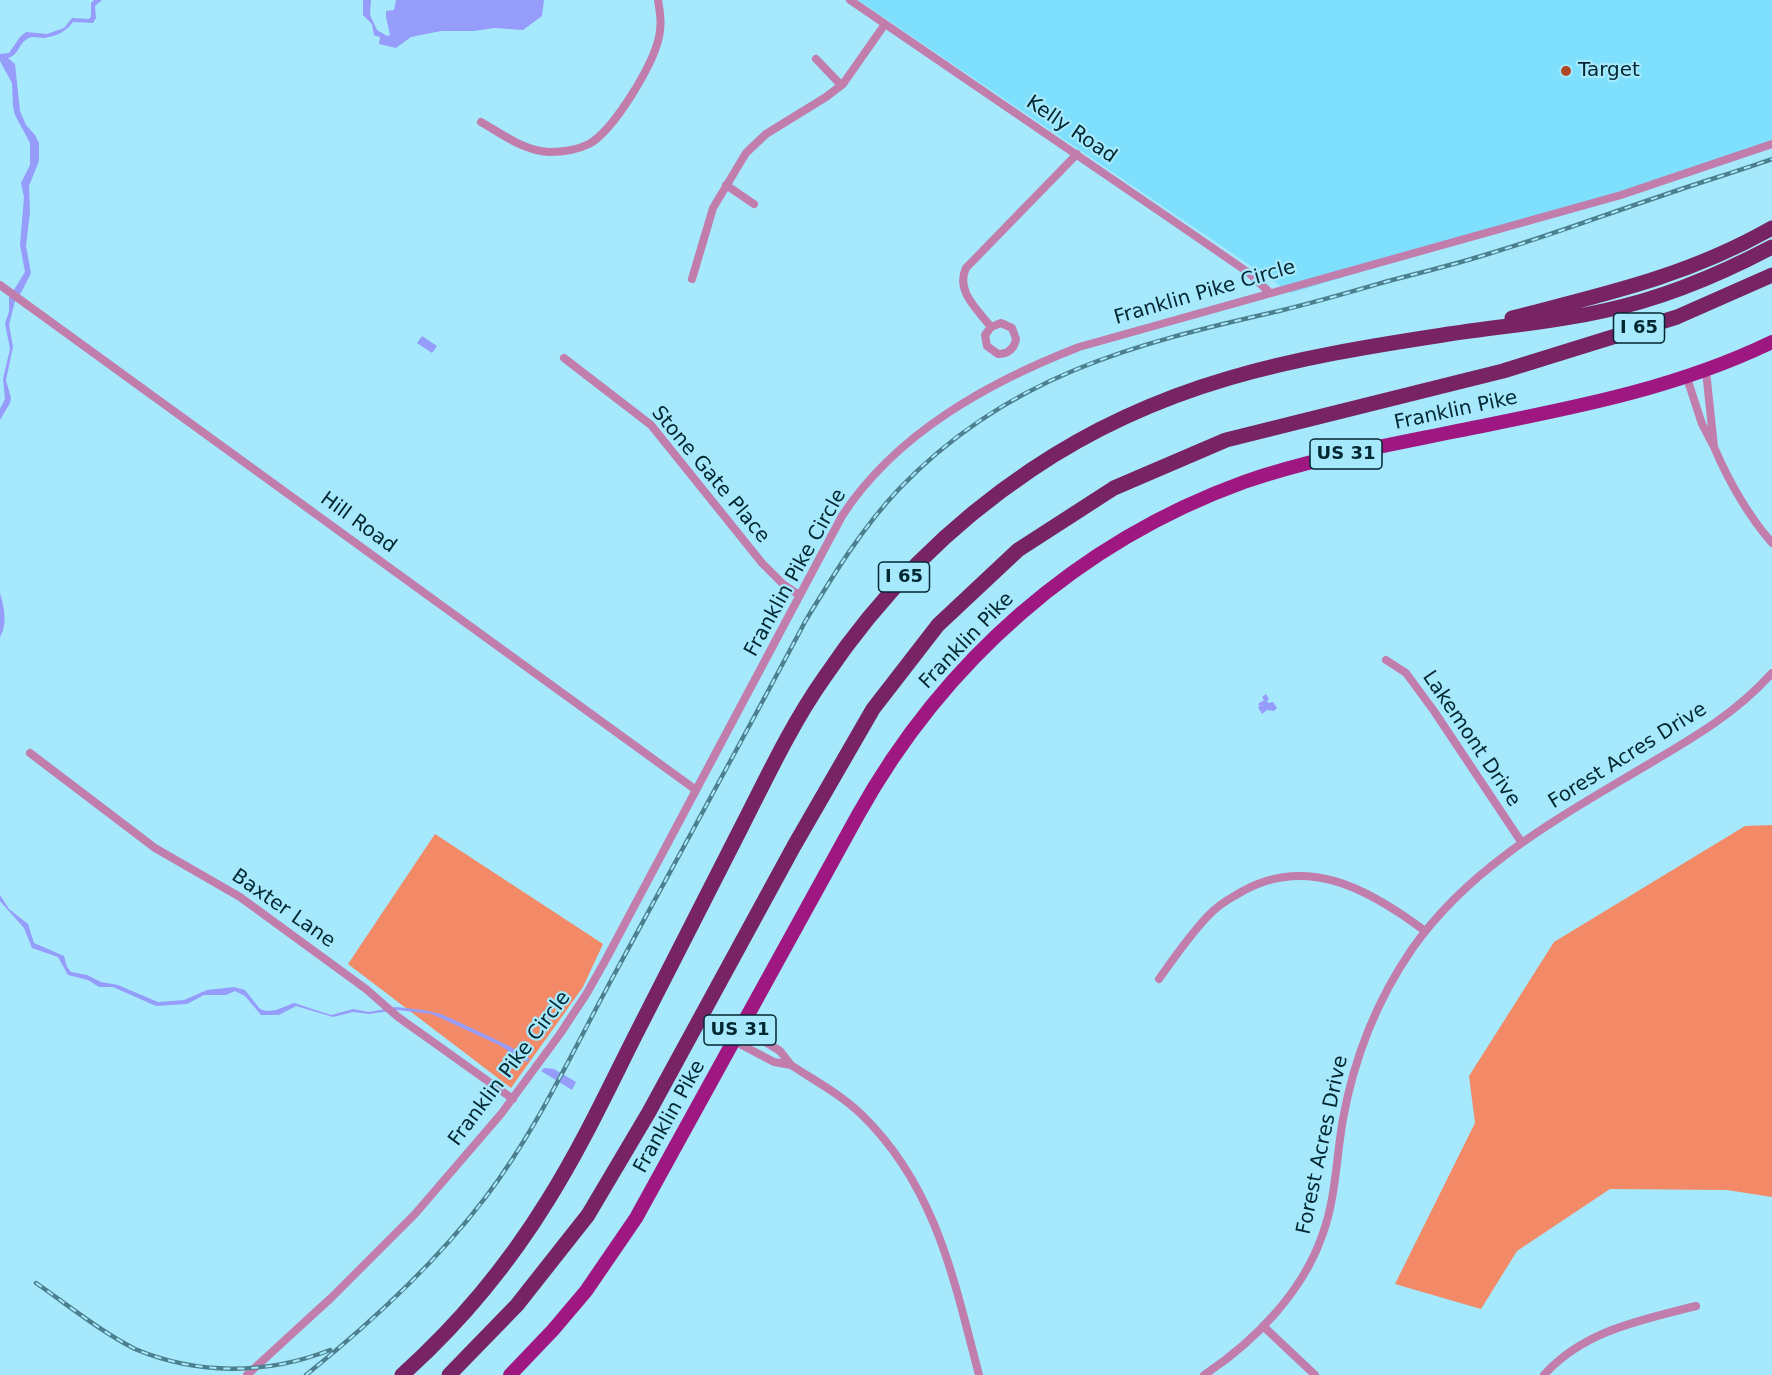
<!DOCTYPE html>
<html>
<head>
<meta charset="utf-8">
<style>
	body { margin:0 }
	canvas { display:block; background:#a6e8fc }
</style>
</head>
<body>
<canvas width="1772" height="1375"></canvas>
<script>
const ctx = document.querySelector('canvas').getContext('2d');
ctx.lineJoin = 'round';
function fill(path, color) { ctx.fillStyle = color; ctx.fill(path, 'evenodd'); }
function trace(path, color, width, dash) { ctx.strokeStyle = color; ctx.lineWidth = width; ctx.lineCap = dash ? 'butt' : 'round'; ctx.setLineDash(dash || []); ctx.stroke(path); }
function label(font, color, halo, rows, align = 'center') {
  ctx.font = font + ' "DejaVu Sans",sans-serif'; ctx.lineWidth = 4.5; ctx.setLineDash([]); ctx.textBaseline = 'middle'; ctx.strokeStyle = halo; ctx.fillStyle = color; for (const [text, x, y, turn = 0] of rows) {
    ctx.save(); ctx.translate(x, y); ctx.rotate((+turn || 0) * Math.PI / 180); ctx.textAlign = isNaN(turn) ? turn : align; if (halo) ctx.strokeText(text, 0, 0); ctx.fillText(text, 0, 0); ctx.restore();
  }
}
fill(new Path2D(`
	M858 0H1772V148L1291 293Z`), '#7fe0fd');
fill(new Path2D(`
	M1772 825V1197L1727 1190 1610 1189 1517 1251 1481 1309 1395 1284 1475 1123 1469 1076 1554 942 1745 826Z
	M435 834 603 944 583 987 511 1088 348 964Z`), '#f28a67');
fill(new Path2D(`
	M94 0H102L95 6 96 18 93 23 73 22C66 31 58 36 44 38 39 38 34 36 29 38 19 42 19 55 8 58L15 64 20 111 26 125 35 135 39 143V161L29 186 30 212 26 246 31 273 22 291 15 301 9 325 13 347 6 380 11 398 10 403 0 420V409L5 399 3 379 10 349 5 323 9 312V298L25 272 20 245 24 197 21 183 30 165V143L15 115 13 107 12 83 0 61V54L9 53 20 37 26 32 47 34 64 28 72 18 89 19 91 16V3Z
	M363 0H371L370 15 377 30 387 36 390 35 386 17V11L394 10 396 0H544L542 16 523 30 495 28 473 31H441L411 37 396 48 379 44 380 37 374 35 372 24 363 15Z
	M422 336 437 346 432 353 417 343Z
	M0 593C4 607 8 624 0 637Z
	M1266 694 1269 699 1267 701 1268 703 1273 702 1277 708 1274 711 1267 710 1262 714 1258 707 1260 706 1258 704 1264 700 1262 697Z
	M0 895 9 909 28 924 34 943 64 956 67 967 71 972 87 975 101 982 118 985 158 1002 184 1000 207 990 234 987 245 990 260 1009 266 1011 276 1010 294 1003 331 1015 353 1009 369 1012 396 1007 423 1010 441 1014 463 1024 509 1046 530 1059 527 1062 499 1045 432 1014 397 1010 369 1014 353 1012 333 1017 296 1006 279 1015H261L245 996 235 991 226 995H204L187 1004 156 1006 113 987H99L88 980 68 975 58 957 32 948 24 928 0 901Z
	M544 1068 554 1069 576 1082 572 1090 541 1071Z`), '#959cfa');
trace(new Path2D(`
	M850 0 1175 222 1249 273 1269 292
	M816 59 841 85
	M481 122C502 134 524 151 549 152 562 152 577 150 589 144 614 130 653 65 659 37 662 24 660 12 658 0
	M726 185 754 204
	M692 279 713 208 746 153 766 134 826 97 843 84 885 24
	M0 285 696 790
	M991 327 1001 323 1012 328 1016 339C1014 349 1008 354 998 354L987 346 985 335 991 327C978 310 955 291 966 268L1077 154
	M564 358 651 425 762 563 783 584 799 595
	M1687 378 1702 424 1714 447 1706 371
	M1714 447C1729 482 1747 514 1772 543
	M1386 660 1406 673 1434 711 1522 843
	M30 753 155 848 240 897 366 989 398 1017 513 1099
	M1159 979C1174 958 1189 936 1207 917 1215 908 1225 901 1236 895 1304 852 1369 889 1425 931
	M734 1041 774 1062 791 1065 780 1051 741 1027
	M791 1065C815 1081 842 1095 862 1115 936 1187 954 1280 979 1375
	M1263 1326 1315 1375
	M247 1375 332 1297 415 1214 501 1114 560 1034 587 993 605 961 842 516C896 433 989 382 1079 347L1621 195 1772 144
	M1204 1375C1254 1342 1302 1293 1322 1236 1336 1199 1336 1158 1343 1119 1354 1058 1377 1000 1412 949 1469 867 1558 818 1642 768 1688 741 1736 714 1772 673
	M1544 1375C1583 1331 1641 1320 1696 1306`), '#c17dac', 8);
trace(new Path2D(`
	M510 1375 553 1330 586 1291 636 1218 858 815C943 662 1078 542 1244 482 1311 459 1383 446 1452 432 1561 410 1671 391 1772 342`), '#9f1881', 14);
trace(new Path2D(`
	M1512 318C1605 294 1688 276 1772 228
	M402 1375C459 1324 508 1265 548 1200 580 1149 606 1094 633 1040 669 969 705 899 741 828 767 777 791 725 824 678 879 596 949 525 1031 470 1161 382 1292 358 1443 335 1497 326 1551 323 1603 311 1662 299 1719 275 1772 247
	M449 1375 517 1305 588 1215 649 1112 794 846 873 709 938 625 1018 550 1114 488 1226 440 1503 371 1677 317 1772 275`), '#782363', 15);
const rail = new Path2D(`
	M36 1283C68 1305 100 1331 135 1349 197 1375 267 1375 330 1350
	M306 1375C372 1322 434 1265 485 1198 537 1130 573 1050 614 975 678 857 743 739 806 620 834 574 862 528 899 489 1007 376 1133 344 1279 311 1317 302 1354 291 1392 280 1424 272 1456 264 1488 254 1546 237 1604 215 1661 196 1698 183 1735 172 1772 159`);
trace(rail, '#4d808e', 4.5);
trace(rail, '#a6e8fc', 2, [7]);
for (const [x, y, r, color] of [
	[1566,71,6,"#af4822"]
]) { const dot = new Path2D(); dot.arc(x, y, r, 0, 2 * Math.PI); ctx.fillStyle = color; ctx.fill(dot); trace(dot, '#a6e8fc', 2); }
for (const [x, y, w] of [
	[1639,328,51],
	[1346,454,72],
	[904,577,51],
	[740,1030,72]
]) { const box = new Path2D(); box.roundRect(x - w / 2, y - 15, w, 30, 4.5); ctx.fillStyle = '#a6e8fc'; ctx.fill(box); trace(box, '#012731', 1.5); }
label('bold 18px', '#012731', null, [
	["I 65",1639,328],
	["US 31",1346,454],
	["I 65",904,577],
	["US 31",740,1030]
]);
label('20px', '#012731', '#a6e8fc', [
	["Target",1578,71]
], 'left');
label('20px', '#012731', '#a6e8fc', [
	["Kelly Road",1071,130,34],
	["Franklin Pike Circle",1205,293,-16],
	["Franklin Pike",1456,411,-12],
	["Stone Gate Place",710,475,50],
	["Hill Road",358,523,36],
	["Franklin Pike Circle",796,573,-61],
	["Franklin Pike",967,641,-46],
	["Lakemont Drive",1471,739,56],
	["Forest Acres Drive",1628,756,-32],
	["Baxter Lane",283,909,35],
	["Franklin Pike Circle",510,1069,-53],
	["Franklin Pike",670,1117,-61],
	["Forest Acres Drive",1323,1145,-78]
]);
</script>
</body>
</html>
